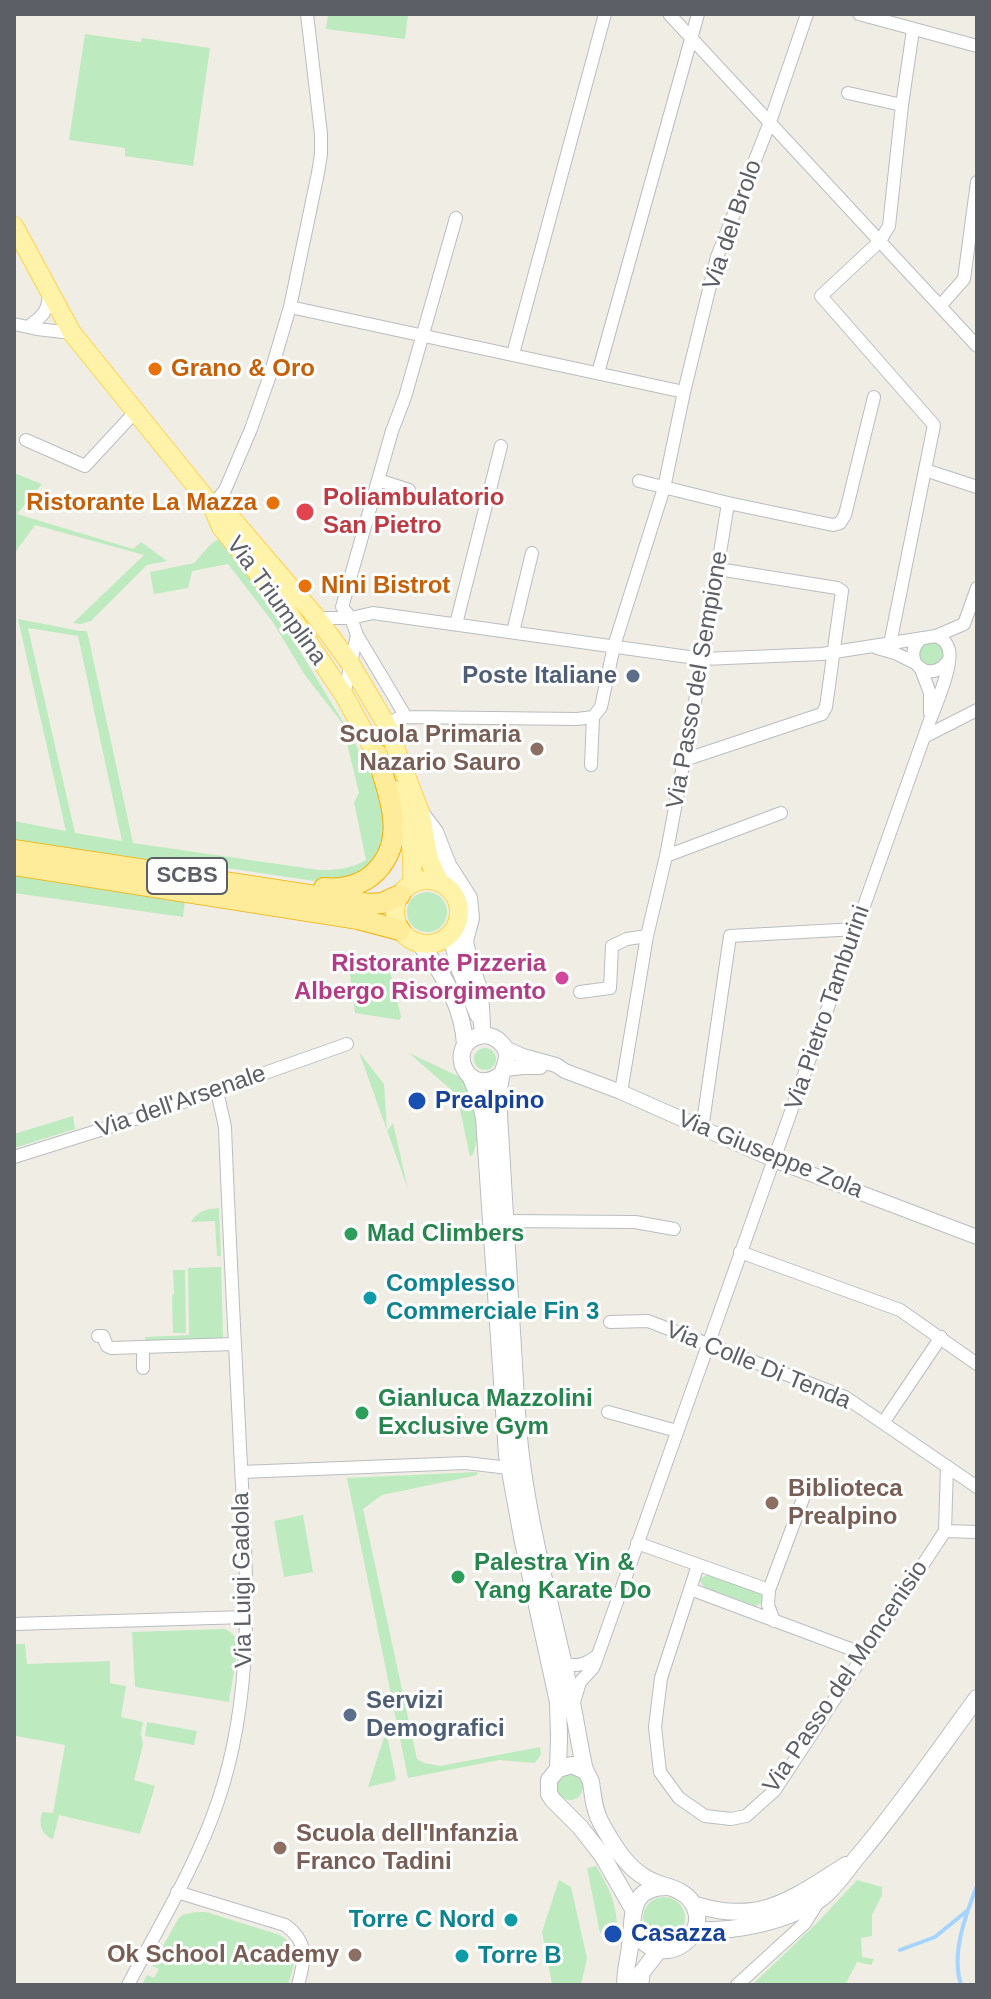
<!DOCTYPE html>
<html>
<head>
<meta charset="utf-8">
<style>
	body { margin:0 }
	#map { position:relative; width:991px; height:1999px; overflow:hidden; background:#f0eee4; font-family:Arial,sans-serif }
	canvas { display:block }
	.frame { position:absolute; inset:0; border:16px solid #5c6066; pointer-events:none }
</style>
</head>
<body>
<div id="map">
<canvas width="991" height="1999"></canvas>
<div class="frame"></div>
</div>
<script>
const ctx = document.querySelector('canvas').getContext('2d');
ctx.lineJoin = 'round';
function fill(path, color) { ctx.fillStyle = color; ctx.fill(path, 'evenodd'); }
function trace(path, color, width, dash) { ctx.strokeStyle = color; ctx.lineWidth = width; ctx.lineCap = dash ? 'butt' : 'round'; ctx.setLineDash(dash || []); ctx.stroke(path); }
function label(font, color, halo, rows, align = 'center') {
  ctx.font = font + ' Arial,sans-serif'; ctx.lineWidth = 6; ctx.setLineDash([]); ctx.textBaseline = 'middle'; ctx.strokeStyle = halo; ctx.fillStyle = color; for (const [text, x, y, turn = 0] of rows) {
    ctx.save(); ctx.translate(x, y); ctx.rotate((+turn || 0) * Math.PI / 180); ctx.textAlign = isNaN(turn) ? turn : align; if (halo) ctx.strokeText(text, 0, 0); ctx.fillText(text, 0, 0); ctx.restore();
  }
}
fill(new Path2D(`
	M328 14H408L405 39 326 29Z
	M85 34 141 42 142 38 210 48 193 166 125 156V148L69 140Z
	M14 473 42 484 17 514 133 549 141 542 167 561 147 565 91 621 81 624 73 623 144 555 35 525 14 554Z
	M220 538 267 597 351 735 379 791 383 804 384 842 366 871 328 883 220 867 186 866 14 840V821L66 831 18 619 80 631H87L133 843 319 870C337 870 351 869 366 860L354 802 359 793 342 723 305 675 272 621 228 564 192 571 188 588 154 594 150 572 194 563 211 544ZM28 628 78 636 122 841 75 833Z
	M919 654a12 12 0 1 1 24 0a12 12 0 1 1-24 0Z
	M14 875 185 900 183 917 14 893Z
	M407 912a20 20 0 1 1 40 0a20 20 0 1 1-40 0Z
	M352 963 386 968 390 971 401 1017 399 1020 355 1013 349 966Z
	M474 1059a11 11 0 1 1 22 0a11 11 0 1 1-22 0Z
	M359 1052 384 1084 387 1131 393 1123 408 1189Z
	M409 1053 462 1078 474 1096 479 1134 473 1154 470 1157 457 1095Z
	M73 1116 75 1129 14 1148V1134Z
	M219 1208 221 1256H217L215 1221 191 1222C199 1210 206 1209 219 1208Z
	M221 1267 223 1338 145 1341V1337L189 1335 188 1268Z
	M173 1270H185L186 1333H173L172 1295 174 1294Z
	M477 1472 478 1475 382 1495 363 1509 417 1759 424 1763 440 1766 540 1747 541 1754 535 1763 499 1760 408 1778 347 1478Z
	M303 1515 313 1572 284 1577 274 1521Z
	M709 1574 760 1592 763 1600 761 1603 756 1606 704 1587 700 1581 701 1578Z
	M224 1629C231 1631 235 1635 236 1643 238 1657 231 1687 229 1702L135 1687 132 1632Z
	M14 1644H25L27 1664 110 1661V1683L126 1686 121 1717 143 1722 141 1733 143 1745 134 1780 155 1786 140 1834 59 1815 53 1839C40 1834 39 1824 42 1812L53 1813 65 1745 16 1736 14 1744Z
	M147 1722 197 1731 194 1745 145 1736Z
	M386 1731 396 1778 394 1781 368 1787Z
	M557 1787a13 13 0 1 1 26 0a13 13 0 1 1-26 0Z
	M596 1866C609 1887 617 1904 617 1929L600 1933 587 1868Z
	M559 1880 571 1887 587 1958 581 1985H553L552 1984 542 1932Z
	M857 1880 882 1887V1895L872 1915V1936L861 1938 862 1957 873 1959 872 1965 857 1962 845 1985H754L753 1984 817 1923Z
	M643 1918a21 21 0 1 1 42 0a21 21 0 1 1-42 0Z
	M195 1912H206L280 1935C302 1949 294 1964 288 1985H142L147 1975 154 1978 159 1969 152 1966 178 1919 182 1915Z`), '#beeabf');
trace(new Path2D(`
	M900 1950 935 1937 968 1910
	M961 1985C951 1954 965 1916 977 1886`), '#a5d5ff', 4);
const minor = new Path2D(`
	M669 14 977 346
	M859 14 977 46
	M848 93 902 105
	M940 306 964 279 977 182
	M290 307 684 392
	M14 324 37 329 72 333
	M28 327C43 316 48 312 49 293
	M513 354 605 14
	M598 373 698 14
	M26 440 85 466 135 412
	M925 470 977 487
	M378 480 409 490
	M639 481 728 503 833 525 840 523 845 515 874 397
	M212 506 225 490 251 429 269 378 290 307 318 173 321 154V134L307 14
	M317 618H351L373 613 703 659 822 654 936 636C943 639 947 642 949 650 953 665 936 705 930 720L598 1655 593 1668 580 1682 574 1702
	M456 624 501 446
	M513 632 532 553
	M936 636 964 624 977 588
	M922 638C898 658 929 687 948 661
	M890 644 934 425 821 296 880 241 889 226 902 105 913 30
	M877 648 895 653 915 663
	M921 669 930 693V713
	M344 695 357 635
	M406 717 357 635 351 618 342 607 392 431 405 397 456 218
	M386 724 399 718 406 717 577 719 593 717 601 707 614 646 664 488 684 392 717 257 770 122 807 14
	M924 737 977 710
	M684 760 822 714 826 707 842 591 837 588 718 569
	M591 765 593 717
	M666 856 781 813
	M580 992 610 988 612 946 627 939 647 936
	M621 1092 647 936 666 856 703 659 728 503
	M702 1129 730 936 856 929
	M14 1157 135 1119 347 1044
	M505 1221 635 1222 674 1229
	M740 1252 900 1310 977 1364
	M610 1322 648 1321 845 1397 977 1487
	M98 1336H103L107 1346 111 1348 235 1344
	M143 1347V1368
	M608 1412 677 1431
	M883 1423 941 1337
	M241 1472 466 1463 509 1468
	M945 1531 977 1532
	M637 1543 769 1590 768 1605 774 1621
	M698 1565 661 1678 655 1727 660 1772 679 1798 705 1816 731 1819 746 1816 775 1790 945 1531 947 1466
	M690 1589 864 1654
	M769 1590 804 1496
	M14 1624 246 1617
	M564 1664C579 1667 586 1664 598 1655
	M177 1892 285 1925C309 1942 305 1960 298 1985
	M128 1985C159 1926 197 1864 218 1801 257 1687 246 1565 240 1447 235 1341 229 1234 225 1127L217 1091
	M737 1985 805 1923 818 1902`);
const tertiary = new Path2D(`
	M505 1048 523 1056 556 1065 565 1071 621 1092 774 1160 977 1237
	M505 1069 523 1067H540`);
const secondary = new Path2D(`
	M420 812 435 832 448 865 469 898 471 918 465 941 469 961 480 991 482 1025
	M451 934 458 965 478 1015
	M419 943C443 972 463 1007 465 1045
	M502 1074C467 1101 444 1045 479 1036 487 1034 496 1037 501 1043 513 1055 504 1065 501 1077 498 1089 499 1103 499 1115 503 1187 508 1259 512 1332 515 1376 516 1420 522 1464 532 1538 552 1610 568 1683 574 1710 578 1738 584 1766 585 1772 589 1776 591 1782 593 1796 594 1810 601 1823 612 1843 626 1867 646 1878 662 1888 683 1886 693 1904 713 1938 656 1976 632 1926
	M471 1078 480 1099 484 1118 507 1455 522 1537 558 1702 559 1739 558 1769
	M585 1771 572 1765 558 1769 549 1780V1794L553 1800 580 1827 602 1855 633 1909
	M693 1904C760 1926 792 1899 846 1865
	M694 1930C735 1932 789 1922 823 1897 838 1885 847 1869 859 1855 901 1805 938 1751 977 1698
	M625 1985C625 1972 628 1960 630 1947 634 1918 627 1886 669 1887
	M640 1985 642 1972 659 1950`);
const primary = new Path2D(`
	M14 226 72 333 212 506 233 520 317 618 350 663 386 724 420 812 429 860 440 883
	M212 506 221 527 282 603 344 695 383 767
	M394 790C409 828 414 843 412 884
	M395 912a32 32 0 1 1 64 0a32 32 0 1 1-64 0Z`);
const trunk = new Path2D(`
	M14 850 369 904 382 903 400 895
	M14 865 358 919 400 930
	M324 888C340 890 358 886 371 876 411 842 388 796 377 754`);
trace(minor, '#b9bcc1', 14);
trace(tertiary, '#b9bcc1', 16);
trace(secondary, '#b9bdc3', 18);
trace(primary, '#ffd24e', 20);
trace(trunk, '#f4ae00', 22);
trace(minor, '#fff', 12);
trace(tertiary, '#fff', 14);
trace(secondary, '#fff', 16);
trace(primary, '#fff3aa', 18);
trace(trunk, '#ffec9b', 20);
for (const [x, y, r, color] of [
	[155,369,8,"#e8710a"],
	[273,503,8,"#e8710a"],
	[305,512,10,"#e0444e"],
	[305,586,8,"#e8710a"],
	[633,676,8,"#5c6f8a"],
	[537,749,8,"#8d6e63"],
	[562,978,8,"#d1479c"],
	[417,1101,10,"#1a4fb4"],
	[351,1234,8,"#2e9e5b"],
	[370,1298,8,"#0f9aa8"],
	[362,1413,8,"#2e9e5b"],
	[772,1503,8,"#8d6e63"],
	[458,1577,8,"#2e9e5b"],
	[350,1715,8,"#5c6f8a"],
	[280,1848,8,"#8d6e63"],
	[511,1920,8,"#0f9aa8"],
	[613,1934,10,"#1a4fb4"],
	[355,1955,8,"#8d6e63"],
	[462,1956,8,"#0f9aa8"]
]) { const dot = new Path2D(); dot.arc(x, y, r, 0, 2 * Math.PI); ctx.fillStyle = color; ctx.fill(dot); trace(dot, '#fff', 3); }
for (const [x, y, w] of [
	[187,876,80]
]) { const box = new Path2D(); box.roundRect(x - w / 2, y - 18, w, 36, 6); ctx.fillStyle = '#fff'; ctx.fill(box); trace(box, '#5c6066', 2); }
label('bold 22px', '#5c6066', null, [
	["SCBS",187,876]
]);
label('24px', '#5c6066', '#fff', [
	["Via del Brolo",733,225,-71],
	["Via Triumplina",276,601,54],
	["Via Passo del Sempione",698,680,-80],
	["Via Pietro Tamburini",828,1008,-71],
	["Via dell'Arsenale",181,1102,-19],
	["Via Giuseppe Zola",770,1155,22],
	["Via Colle Di Tenda",758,1366,22],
	["Via Luigi Gadola",243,1580,-91],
	["Via Passo del Moncenisio",846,1677,-56]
]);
label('bold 24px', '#c56008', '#fff', [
	["Grano & Oro",171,369],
	["Ristorante La Mazza",257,503,"right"],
	["Nini Bistrot",321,586]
], 'left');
label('bold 24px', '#be3a42', '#fff', [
	["Poliambulatorio",323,498],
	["San Pietro",323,526]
], 'left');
label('bold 24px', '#4e5e75', '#fff', [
	["Poste Italiane",617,676],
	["Servizi",366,1701,"left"],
	["Demografici",366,1729,"left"]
], 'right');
label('bold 24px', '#785e54', '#fff', [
	["Scuola Primaria",521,735],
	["Nazario Sauro",521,763],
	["Biblioteca",788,1489,"left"],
	["Prealpino",788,1517,"left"],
	["Scuola dell'Infanzia",296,1834,"left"],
	["Franco Tadini",296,1862,"left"],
	["Ok School Academy",339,1955]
], 'right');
label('bold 24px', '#b23c85', '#fff', [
	["Ristorante Pizzeria",546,964],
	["Albergo Risorgimento",546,992]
], 'right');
label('bold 24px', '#164399', '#fff', [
	["Prealpino",435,1101],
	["Casazza",631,1934]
], 'left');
label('bold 24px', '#27864d', '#fff', [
	["Mad Climbers",367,1234],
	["Gianluca Mazzolini",378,1399],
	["Exclusive Gym",378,1427],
	["Palestra Yin &",474,1563],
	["Yang Karate Do",474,1591]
], 'left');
label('bold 24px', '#0d838f', '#fff', [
	["Complesso",386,1284],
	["Commerciale Fin 3",386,1312],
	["Torre C Nord",495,1920,"right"],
	["Torre B",478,1956]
], 'left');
</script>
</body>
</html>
